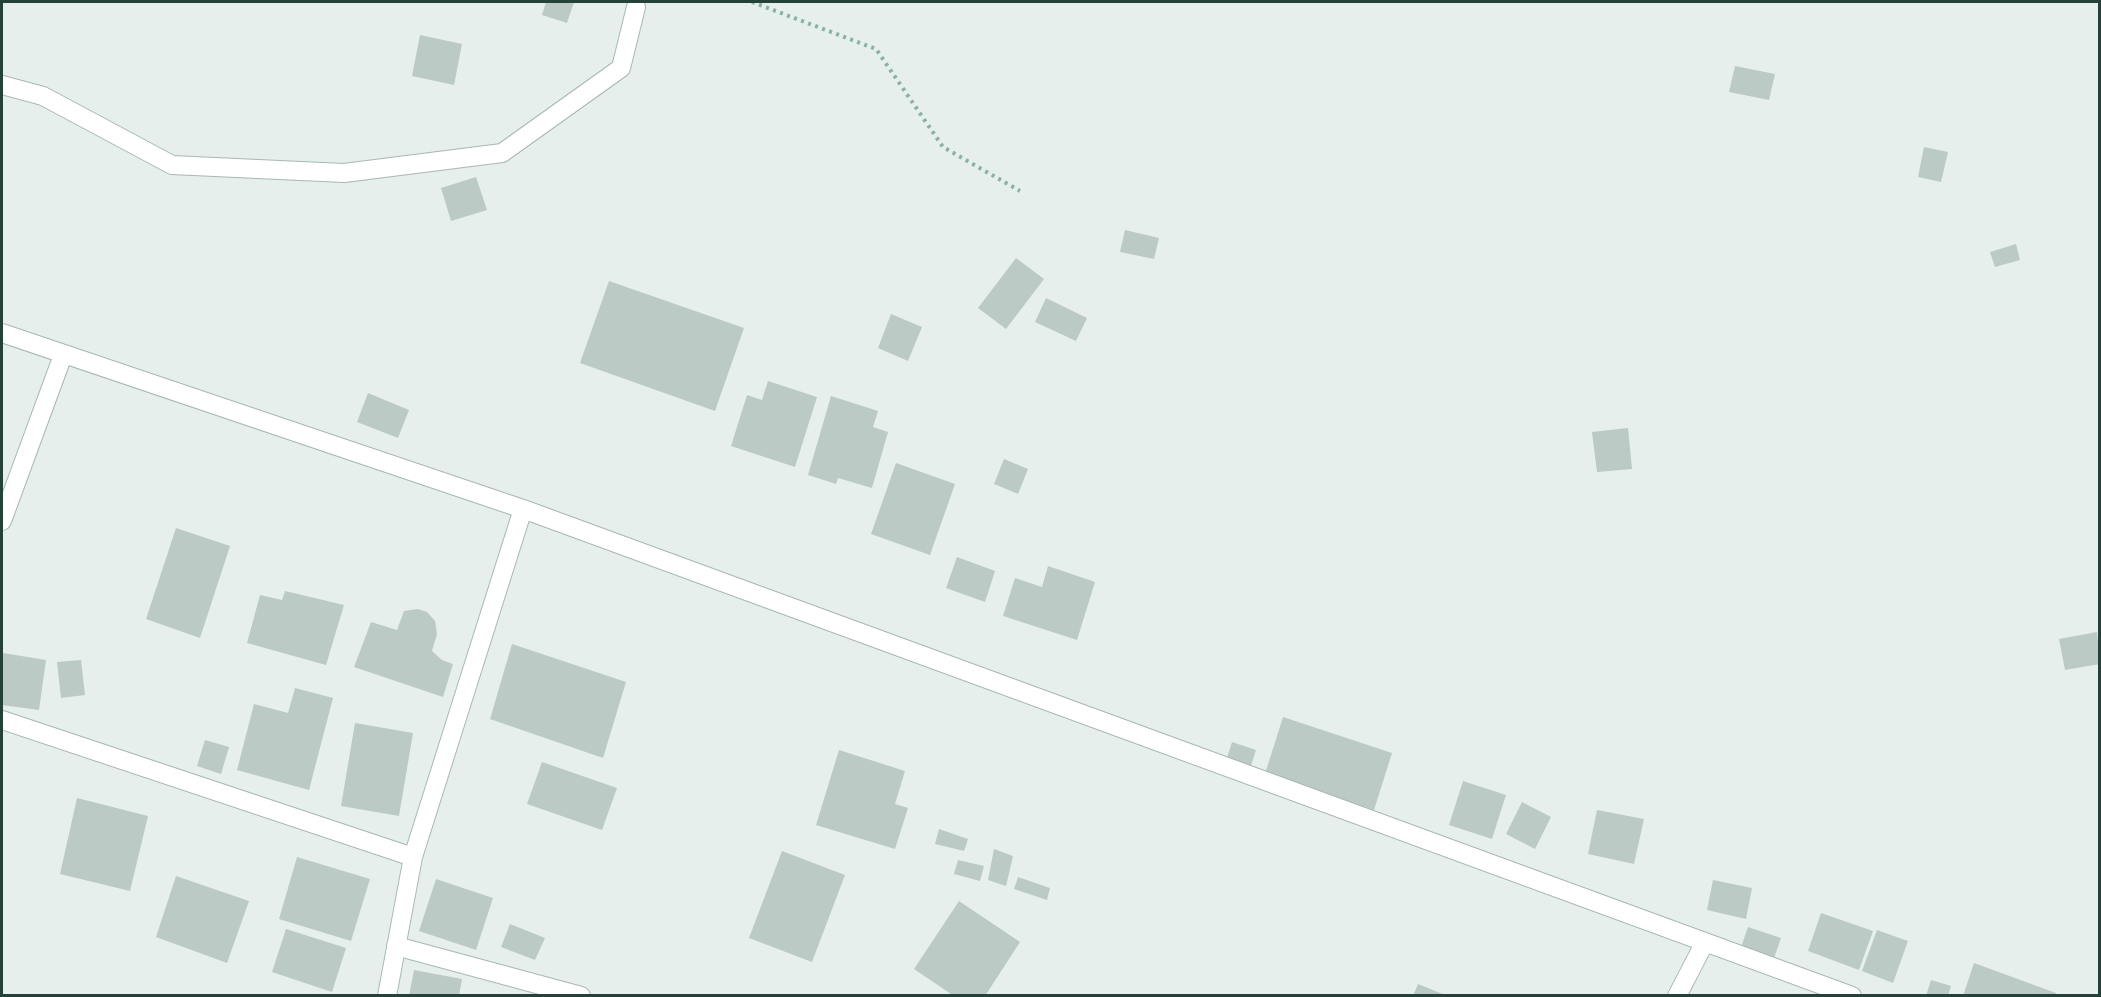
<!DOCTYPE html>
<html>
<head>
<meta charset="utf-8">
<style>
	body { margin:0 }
	#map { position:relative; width:2101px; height:997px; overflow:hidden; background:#e6efeb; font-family:Poppins,sans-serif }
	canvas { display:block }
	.frame { position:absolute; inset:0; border:3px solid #24423a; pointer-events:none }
</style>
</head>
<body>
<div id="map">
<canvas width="2101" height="997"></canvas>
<div class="frame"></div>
</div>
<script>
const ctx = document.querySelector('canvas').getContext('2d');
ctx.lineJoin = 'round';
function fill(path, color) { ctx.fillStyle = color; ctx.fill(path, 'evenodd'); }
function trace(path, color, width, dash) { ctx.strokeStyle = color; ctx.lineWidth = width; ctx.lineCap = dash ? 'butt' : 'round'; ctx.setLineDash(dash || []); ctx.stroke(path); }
fill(new Path2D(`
	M546 2H574L567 23 542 15Z
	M420 35 462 44 454 85 412 76Z
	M1735 66 1775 74 1769 100 1729 92Z
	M1924 147 1948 152 1941 182 1918 177Z
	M476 177 487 210 451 221 441 188Z
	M1125 230 1159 238 1154 259 1120 252Z
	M2016 244 2020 260 1995 267 1990 252Z
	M1016 258 1044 279 1006 329 978 308Z
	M609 281 744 328 715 411 580 363Z
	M1046 298 1087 318 1076 341 1035 322Z
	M891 314 922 327 908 361 878 348Z
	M768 381 817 397 795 467 731 446 747 395 762 400Z
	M368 393 409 410 398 438 357 422Z
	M831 396 878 411 873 427 888 432 872 488 838 478 836 484 808 475Z
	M1628 428 1632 469 1597 472 1592 432Z
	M1004 459 1028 469 1018 494 994 484Z
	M896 463 955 484 930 555 871 534Z
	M176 528 230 546 200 638 146 619Z
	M957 557 995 571 985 602 946 588Z
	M1048 566 1095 582 1077 640 1003 616 1015 578 1042 587Z
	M285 591 344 605 326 665 247 643 260 595 282 600Z
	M418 609 427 612 435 621 437 634 432 651 442 660 453 664 443 697 354 667 371 622 397 630 404 611Z
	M2097 632 2100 664 2065 670 2059 639Z
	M512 644 626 682 603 758 490 719Z
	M3 653 46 660 39 710 2 705Z
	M81 660 85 695 61 698 57 662Z
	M295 688 333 698 309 790 237 770 254 704 288 713Z
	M1283 717 1392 753 1374 810 1265 774Z
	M355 723 413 733 399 816 341 806Z
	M205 740 229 747 221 774 197 766Z
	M1232 742 1256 750 1248 775 1224 767Z
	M839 750 905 771 895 804 908 808 895 849 816 825Z
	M542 762 617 788 602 830 527 804Z
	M1463 781 1506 795 1492 839 1449 825Z
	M77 798 148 816 130 891 60 874Z
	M1522 802 1551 817 1535 849 1506 834Z
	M1597 810 1644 819 1634 864 1588 854Z
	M939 829 968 839 964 851 935 844Z
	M994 849 1013 856 1006 886 988 880Z
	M782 851 845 875 812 962 749 938Z
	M297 857 370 879 351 941 279 919Z
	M958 860 984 866 980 881 954 874Z
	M176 876 249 901 227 963 156 937Z
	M1018 877 1050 888 1047 900 1014 889Z
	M436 879 493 898 476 950 419 931Z
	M1713 880 1752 888 1746 919 1707 910Z
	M959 901 1020 942 985 996H954L914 969Z
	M1821 913 1873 931 1859 970 1808 951Z
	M510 924 545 938 535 960 501 947Z
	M1748 927 1781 938 1772 964 1739 953Z
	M286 929 346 948 332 992 272 972Z
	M1877 930 1908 941 1893 983 1862 971Z
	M1974 963 2056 993 2055 996H1963Z
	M414 970 462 979 459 996H409Z
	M1931 980 1951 986 1948 996H1926Z
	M1418 984 1445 995V996H1413Z`), '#bbcac4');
const minor = new Path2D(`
	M2 85 43 96 172 165 344 173 502 153 621 68 636 7
	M2 333 523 509 1852 996
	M2 521 63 355
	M2 720 413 857 523 509
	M396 946 581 996
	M387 996 413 857
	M1677 996 1705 942`);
trace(minor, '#a8b8b2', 20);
trace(new Path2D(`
	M752 2 876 49 943 147 1020 191`), '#86b3a5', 4, [3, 4.5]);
trace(minor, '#fff', 18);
</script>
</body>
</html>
